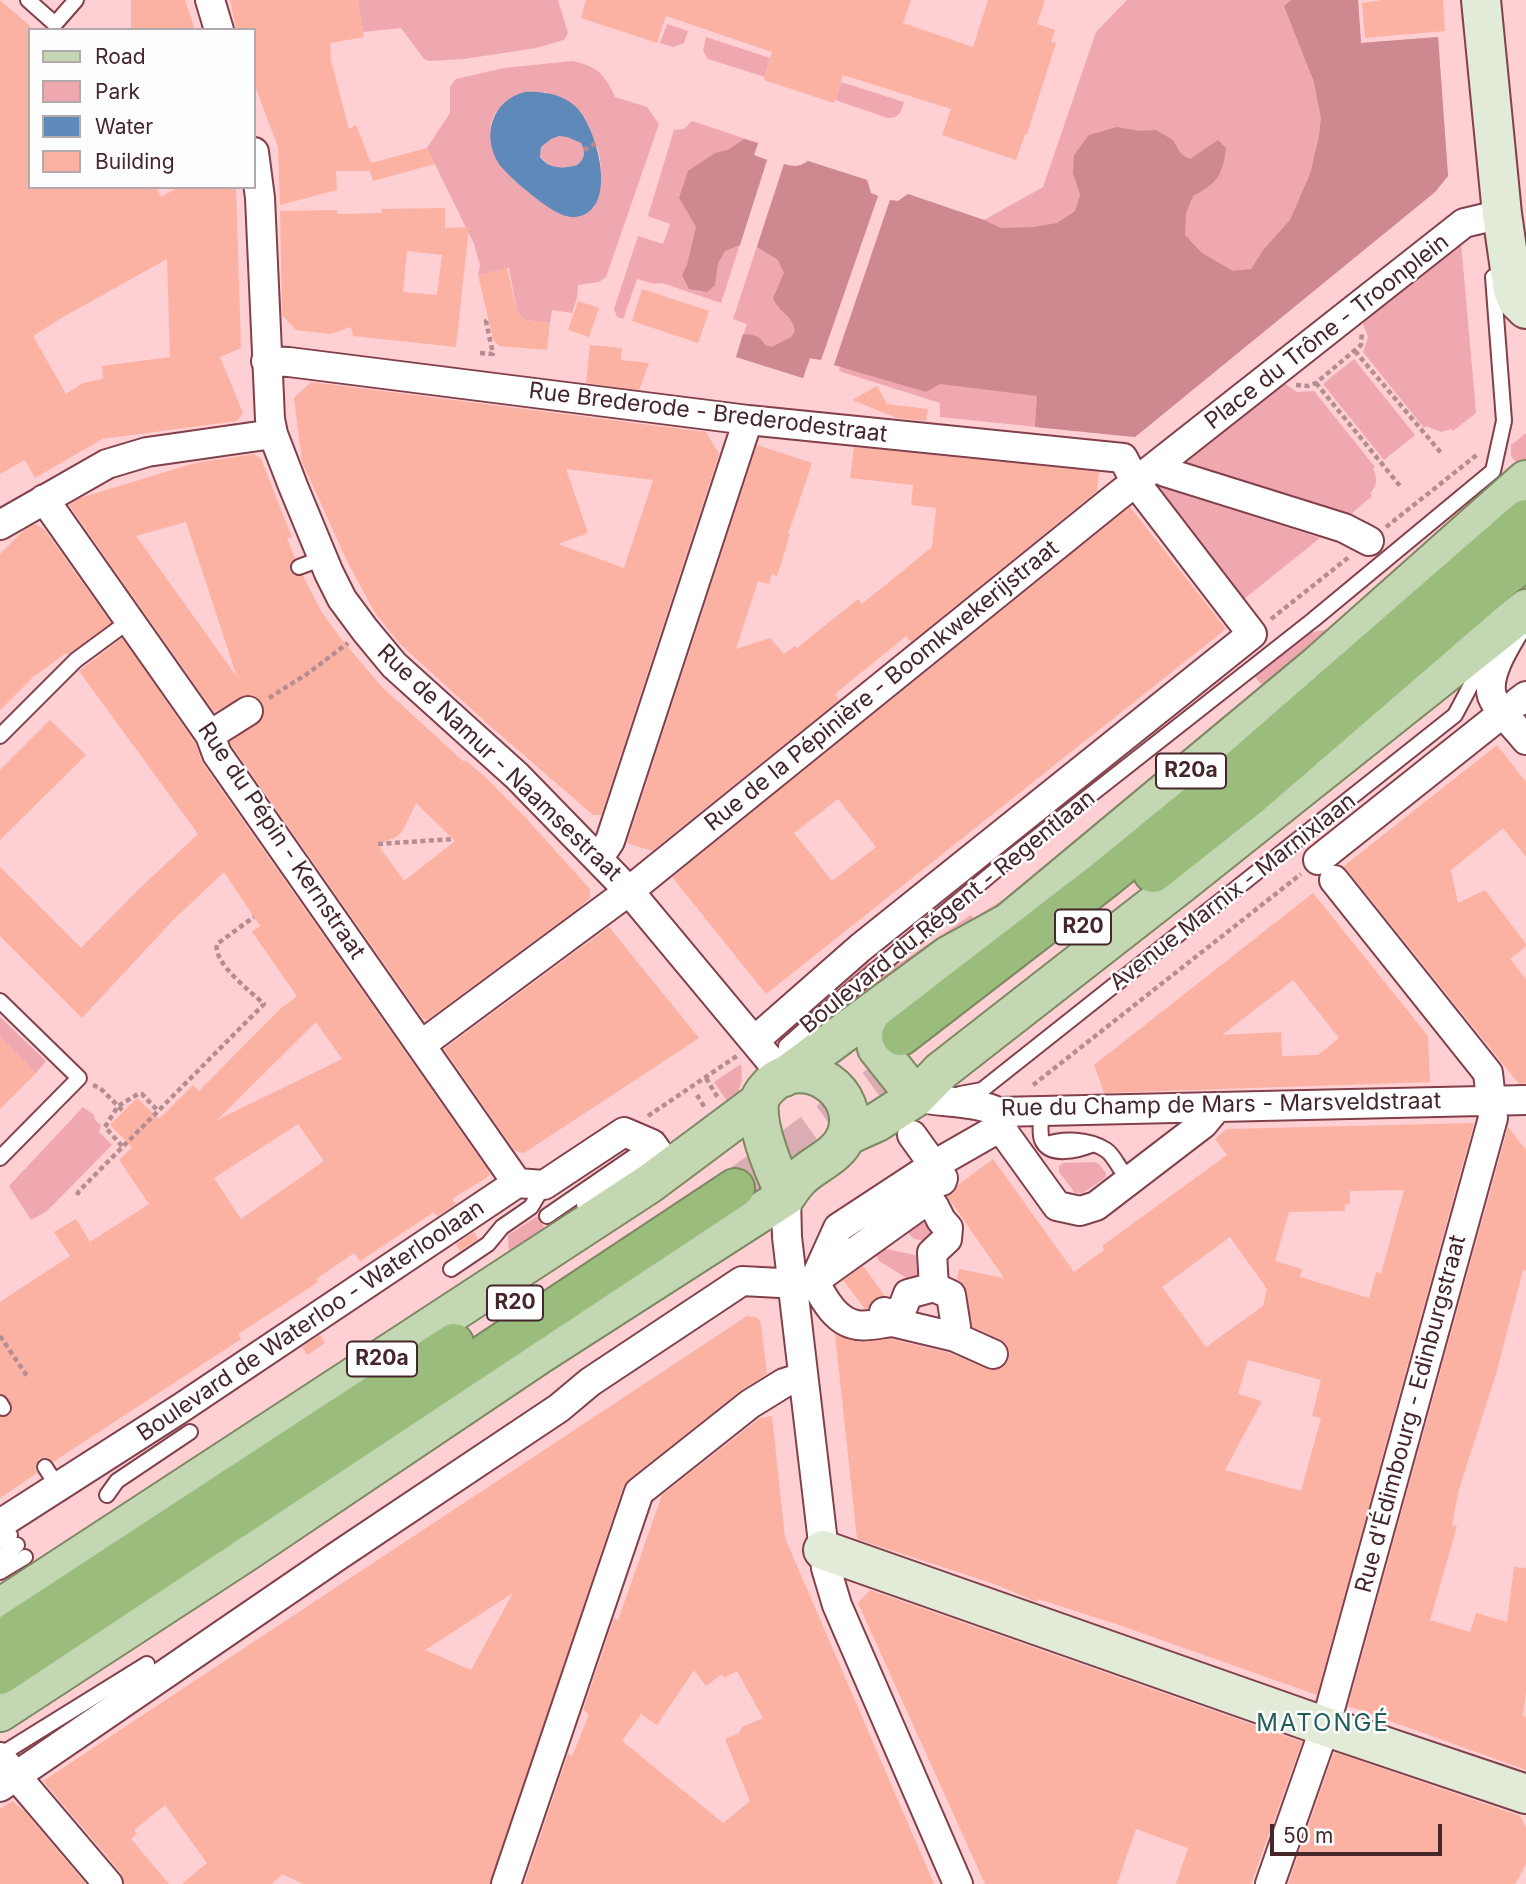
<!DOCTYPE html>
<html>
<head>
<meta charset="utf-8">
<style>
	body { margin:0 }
	#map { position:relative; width:1526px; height:1884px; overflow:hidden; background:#fecfd3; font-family:Inter,sans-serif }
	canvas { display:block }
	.legend { position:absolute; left:28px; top:28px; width:228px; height:161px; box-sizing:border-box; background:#fefefe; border:2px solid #b4a8aa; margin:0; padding:9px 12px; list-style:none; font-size:21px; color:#45272b }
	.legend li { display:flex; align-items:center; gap:14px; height:35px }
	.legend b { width:35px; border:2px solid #b4a8aa }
	.scale { position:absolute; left:1270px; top:1824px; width:172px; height:32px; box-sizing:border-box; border:4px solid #45272b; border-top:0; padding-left:9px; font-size:21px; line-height:24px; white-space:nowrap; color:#45272b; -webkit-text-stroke:5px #fefefe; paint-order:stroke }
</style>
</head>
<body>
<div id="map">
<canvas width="1526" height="1884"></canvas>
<ul class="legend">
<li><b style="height:9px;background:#c2d7b2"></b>Road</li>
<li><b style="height:19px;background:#f0a8b0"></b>Park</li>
<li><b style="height:19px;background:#5e89b8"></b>Water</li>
<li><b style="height:19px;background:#fcb2a3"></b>Building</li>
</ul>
<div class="scale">50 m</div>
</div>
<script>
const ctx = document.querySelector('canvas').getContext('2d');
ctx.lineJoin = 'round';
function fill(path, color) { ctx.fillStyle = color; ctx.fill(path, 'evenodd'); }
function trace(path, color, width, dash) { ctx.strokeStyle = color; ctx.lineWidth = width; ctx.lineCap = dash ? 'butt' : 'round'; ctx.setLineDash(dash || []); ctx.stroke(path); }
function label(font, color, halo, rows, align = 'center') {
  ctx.font = font + ' Inter,sans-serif'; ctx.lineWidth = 5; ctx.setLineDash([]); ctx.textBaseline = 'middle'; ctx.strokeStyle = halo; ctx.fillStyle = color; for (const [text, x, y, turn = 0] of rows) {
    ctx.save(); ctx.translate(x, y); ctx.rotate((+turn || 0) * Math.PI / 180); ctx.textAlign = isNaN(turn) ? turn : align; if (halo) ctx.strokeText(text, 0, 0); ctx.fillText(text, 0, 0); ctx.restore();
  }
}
fill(new Path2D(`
	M358 0H558L568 33 564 40 536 48 464 59 429 61 424 59 401 28 363 32Z
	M1127 0H1358L1361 43 1438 37 1448 176 1435 192 1135 437 940 417V403L839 371 840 366 834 365 890 200 898 201 908 194 984 220 1043 187 1096 32Z
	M667 24 688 31 684 43 673 47 660 43Z
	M706 37 770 58 765 77 708 59 703 51Z
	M572 61C597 66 605 74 615 97L647 107 659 124 606 277 599 282 578 285 577 298 572 313 552 310 550 323 525 320 517 311 509 268 478 275 480 265 474 244 427 148 450 113V87L456 79 504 68ZM525 92H546C556 102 592 135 596 144 603 160 603 195 593 209L559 214C530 192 496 176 491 137 490 128 491 117 497 111 505 103 516 98 525 92Z
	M841 82 904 102C901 111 899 119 888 118L835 100Z
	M692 121 758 143 754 155 767 160 721 303 662 283 654 284 637 279 623 319 617 317 614 309 638 236 663 244 670 224 648 216 674 130 684 129Z
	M559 136 567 137 581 143C586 152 585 159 577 165 563 169 549 169 540 156L541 147 551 139Z
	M808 161 867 180 871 193 878 196 821 360 810 358 803 378 736 357 747 324 733 319 784 164C794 167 800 167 808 161Z
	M1461 242 1476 413 1453 431 1451 429 1441 432 1426 426 1424 428 1363 352 1368 337 1362 321Z
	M1354 359 1415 435 1384 460 1323 384Z
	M1284 383 1297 392 1314 391 1375 467 1373 469C1378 478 1377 486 1370 494L1372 496 1350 515 1185 463Z
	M1526 433V459L1523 462H1516L1511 456V445Z
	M1157 486 1320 538 1244 599Z
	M1330 629 1333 633 1266 688 1269 693 1050 875 1023 894 932 947 823 1024 805 1004 859 958 883 968 897 965 971 915 973 918 1019 890 1059 860 1265 689 1244 663 1275 639Z
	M0 1017 46 1061 36 1073 0 1037Z
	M741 1064C744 1080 739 1093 731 1107L714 1082Z
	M83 1107 94 1115 95 1120 101 1125 99 1132 112 1145 47 1211 31 1220 9 1186Z
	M1094 1162 1099 1164 1106 1173 1105 1178 1083 1193H1075L1059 1172V1166L1063 1163Z
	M538 1216 548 1233 509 1258 508 1235Z
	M916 1222 941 1227V1238C928 1239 912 1245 908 1230Z
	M882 1248 919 1256 923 1275 908 1279 879 1261 876 1254Z`), '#f0a8b0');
fill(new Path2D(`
	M1291 0H1358L1361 43 1438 37 1448 176 1435 192 1135 437 1035 427 1037 396 940 384 926 392 834 365 890 200 898 201 908 194 984 220 1001 228 1034 227 1057 223 1075 211 1080 195 1073 173 1074 155 1089 135 1117 127 1139 131 1156 130 1173 140 1181 154 1190 159 1218 140 1226 148C1223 176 1216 184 1193 196L1186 213 1185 235 1202 253 1233 271 1251 269 1264 249 1290 220 1310 174 1319 136 1321 118 1314 82 1284 6Z
	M744 139 758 143 754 155 767 160 740 245 725 251 718 263 715 285 707 292 689 289 682 275 687 265 696 227 679 198 688 171 715 153 728 150Z
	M808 161 867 180 871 193 878 196 821 360 810 358 803 378 736 357 743 334C754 335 760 335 765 345L772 347 791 337 795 331C793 315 778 312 773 298L784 273 778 260 757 247 784 164C794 167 800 167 808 161Z`), '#ce8890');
fill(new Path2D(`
	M525 92C543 91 561 94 575 106 595 124 616 196 587 213 581 217 573 218 566 216 551 213 508 177 499 164 481 136 492 100 525 92ZM559 136 567 137 581 143C586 152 585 159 577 165 563 169 549 169 540 157L541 147 551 139Z`), '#5e89b8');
fill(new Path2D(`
	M0 0 30 26V187H156L161 197 179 187H236L241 348 220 357 243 413 237 421 102 439 35 478 25 460 0 474ZM167 259 170 357 102 366 103 379 83 383 66 394 33 336 63 317Z
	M131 0H185L195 30H131Z
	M230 0H358L364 37 330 43 331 61 349 129 356 125 371 163 427 148 435 164 373 181 370 171H336L337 190 280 205 278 147 254 83V30H236Z
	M586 0H911L903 23 973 47 988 0H1045L1037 24 1055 30 1051 42 1056 43 1027 134H1025L1016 160 942 135 951 109 843 75 834 103 764 80 772 52 666 16 657 43 581 18Z
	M1382 0H1443L1445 31 1365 38 1362 3Z
	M445 208V228L469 227 456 347 353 336 351 327 330 334 296 330 282 315 280 211 337 210V214L382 213 381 209ZM407 251 442 255 437 295 403 292Z
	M507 268 517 311 525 320 550 323 547 350 499 346 493 339 478 275Z
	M642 289 709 311 698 343 632 321Z
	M578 301 599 308 589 337 568 330Z
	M590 345 622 348 621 360 649 363 639 390 586 383Z
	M311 382 706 432 719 454 601 815H593L489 725 400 644 375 613 348 563 302 462 294 398ZM566 469 653 480 624 568 558 544 588 533Z
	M877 386 887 404 928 409 926 421 897 418 852 400Z
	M757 445 812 463 788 534H790L777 576 772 574 769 584 758 581 736 649 770 638 784 654 795 646 797 648 858 599 862 604 932 547 936 508 911 505 913 485 850 478 854 447 1099 472 1097 491 911 642 906 636 835 694 839 700 652 851 627 843Z
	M254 454 261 459 292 537 287 538 295 558 290 565V571L297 576H303L321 611 342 640 382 687 464 762 465 760 483 775 524 816 590 889V898L580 907 427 1020 423 1019 232 746 230 742 262 719 264 710 262 702 255 696 247 695 214 712 69 505 80 498 195 463ZM186 522 237 677 136 536ZM416 803 455 841 404 881 378 845 398 836 403 830Z
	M1130 507 1226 629 766 994 672 877ZM838 799 876 847 832 881 794 833Z
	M35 524 44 529 111 623 67 655 66 653 33 677 0 710V554L22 532Z
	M122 638 195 743 203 764 489 1172V1176L452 1199 456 1204 437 1216 434 1212 360 1261 354 1253 316 1279 318 1282 238 1334 241 1339 53 1462 45 1457 39 1459 35 1467 37 1473 0 1498V1417L8 1416 13 1409 8 1398 0 1393V1302L70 1256 54 1232 76 1219 90 1242 149 1204 119 1160 132 1147 110 1125 137 1098 159 1119 193 1085 199 1091 279 1010 297 996 252 932 260 926 224 872 173 920 82 1018 0 936V867L81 948 140 888 198 834 79 671ZM316 1022 342 1059 217 1120ZM298 1124 324 1161 241 1219 214 1178Z
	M50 720 86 755 0 840V770Z
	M1497 745 1526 782V857L1503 828 1451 870 1458 903 1485 890 1526 944V946L1510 959 1526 979V1083L1519 1084 1344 866Z
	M1313 893 1428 1036 1430 1082 1104 1093 1094 1065ZM1293 980 1339 1038 1318 1055 1282 1056 1281 1032 1222 1035Z
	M609 927 699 1038 524 1153 515 1151 444 1049Z
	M0 1037 36 1073 0 1109Z
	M1474 1123 1317 1695 1122 1626 1038 1599 1037 1602 997 1585 857 1539 835 1334 859 1342 891 1339 950 1353 987 1369 995 1370 1003 1367 1008 1361 1010 1353 1007 1345 1000 1339 972 1327 967 1292 964 1285 957 1279 959 1269 1004 1278 947 1196 953 1193 958 1185 993 1159 1074 1272 1104 1250 1102 1246 1227 1155 1215 1139 1227 1129ZM1404 1190 1381 1274 1376 1272 1369 1298 1300 1277 1302 1269 1275 1261 1289 1212 1345 1211V1205L1350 1204V1191ZM1230 1237 1267 1289 1263 1306 1206 1347 1162 1287ZM1248 1360 1321 1380 1312 1416 1321 1418 1301 1491 1225 1470 1262 1401 1238 1394Z
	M1508 1127 1526 1150V1271L1523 1270 1496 1374 1459 1489 1452 1525 1457 1526 1430 1620 1470 1632 1476 1613 1507 1622 1514 1567 1526 1568V1692L1523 1716 1526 1717V1770L1348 1706Z
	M474 1232 478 1239 460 1251 456 1244Z
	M863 1266 885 1296 874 1299 868 1309H865L843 1280Z
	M747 1316 758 1318 761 1324 767 1374 740 1391 629 1479 623 1487 490 1884H303L282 1874 272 1884H182L207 1863 165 1805 134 1830 137 1834 131 1839 169 1884H124L121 1873 43 1781ZM513 1593 471 1670 425 1650Z
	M320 1335 325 1343 307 1355 302 1347Z
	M772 1416 785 1538 934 1884H524L568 1754 572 1756 589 1715 583 1710 614 1618 618 1620 662 1495 760 1418ZM694 1670 706 1686 722 1674 724 1678 737 1671 763 1718 742 1727 739 1733 725 1739 750 1801 723 1823 622 1741 641 1714 657 1725Z
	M870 1590 1302 1742 1251 1884H1176L1188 1848 1136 1829 1117 1884H985L858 1603Z
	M1334 1752 1520 1816 1526 1827V1864L1515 1884H1288Z
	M12 1801 24 1811 86 1884H0V1809Z`), '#fcb2a3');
trace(new Path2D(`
	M735 1188 917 1057`), '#d9adb1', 38, [38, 19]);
const lane = new Path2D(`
	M28 0 55 24 76 0
	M299 567 323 558
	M0 736 76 660 129 621
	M0 1001 79 1078 0 1158
	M784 1070 786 1046 813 1022 1013 856 1313 620 1493 471 1504 421 1493 277
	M960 1094 982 1090 1455 715 1472 683 1490 658
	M1042 1111C1041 1119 1039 1132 1042 1140 1050 1158 1078 1150 1091 1145
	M1045 1145C1063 1138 1089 1139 1106 1150 1112 1154 1116 1162 1120 1168
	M584 1204 654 1157
	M547 1216 652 1144
	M451 1269 488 1244 502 1227 531 1207 544 1185
	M0 1403 3 1408
	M45 1467 58 1487
	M107 1495 117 1481 190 1432
	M0 1541 10 1535
	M0 1557 17 1545
	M0 1572 25 1557
	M0 1755 147 1664`);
const street = new Path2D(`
	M210 0 219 30
	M254 152 260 198 270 419 273 434 293 486 329 573 342 599 365 630 394 665 517 776 629 891 784 1077
	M266 361 289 362 748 420 1123 458 1136 483 1252 634 860 948 754 1041
	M1159 465 1165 472 1344 528 1369 541
	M44 499 210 735 217 754 517 1183
	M0 525 107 464 147 452 273 434
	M1521 619C1510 638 1485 673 1492 696 1498 711 1516 727 1526 740
	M1518 702 1526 696
	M210 735 248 711
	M598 859 610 841 748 420
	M1318 860 1504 712
	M421 1045 629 891 1115 498 1464 223 1502 214
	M916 1097C942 1103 978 1101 998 1112L1526 1100
	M998 1112 1005 1134 1057 1206 1080 1211 1096 1206 1203 1124 1217 1107
	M912 1135 943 1178 942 1181
	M786 1196 787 1237 826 1568 837 1605 958 1884
	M934 1206 941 1220 948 1228 947 1239 932 1253 934 1287 951 1295 956 1327
	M803 1281H814L838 1228 934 1165 997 1129
	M903 1307 908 1294 934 1287
	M897 1311 892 1322C881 1323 868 1327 857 1325 835 1322 823 1297 814 1281L930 1198
	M884 1312 892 1322 955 1337
	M956 1332 955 1337 993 1354
	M0 1524 181 1408 517 1183 544 1185 624 1132 652 1144 669 1168
	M0 1757 108 1884
	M0 1787 339 1555 559 1408 590 1382 742 1281 780 1283
	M506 1884 639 1492 750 1404 784 1383 803 1377
	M1270 1884 1325 1727 1493 1118 1488 1073 1334 880`);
const secondary = new Path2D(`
	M1481 0 1502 214 1513 290 1517 300 1526 309
	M823 1550 1309 1721 1526 1794`);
const primary = new Path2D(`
	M907 1005C892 1016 871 1026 877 1048L916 1097
	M784 1077 948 956 1008 923 1318 665 1526 480
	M846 1136 877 1122 916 1097 941 1071 1178 886 1526 609
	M0 1608 649 1184 759 1102
	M0 1712 244 1553 540 1354 786 1196C790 1190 794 1184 799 1179 814 1163 837 1158 846 1136 863 1092 805 1053 770 1085 765 1090 760 1096 759 1103 756 1129 775 1173 786 1196`);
const highway = new Path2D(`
	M1153 873 1248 798 1504 577 1526 561
	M901 1036 1106 878 1226 780 1526 519
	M0 1640 454 1343
	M0 1675 735 1188`);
trace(lane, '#81404a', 18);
trace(street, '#81404a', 32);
trace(secondary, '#81404a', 42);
trace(primary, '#7c8861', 42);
trace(highway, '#7c8861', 42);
trace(new Path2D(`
	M584 150 596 143
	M1355 351 1442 454
	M480 353 493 354 486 321 488 320
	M1316 383 1400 486
	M1296 385 1308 386 1316 383 1361 345 1362 332
	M1386 527 1478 454
	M1271 619 1349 557
	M269 698 307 674 348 643
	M378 844 453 839
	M706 1078 718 1098
	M93 1085 100 1088 123 1111
	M1033 1085 1301 874
	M697 1095 705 1108
	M648 1116 737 1056
	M122 1146 105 1127 118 1106 138 1094H142L158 1111
	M77 1195 79 1191 264 1004C251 992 212 962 217 944L254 917
	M0 1336 27 1376`), '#b58d91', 4.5, [5, 3.5]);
trace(lane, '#fff', 14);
trace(street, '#fff', 28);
trace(secondary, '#e1ebd8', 38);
trace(primary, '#c2d7b2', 38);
trace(highway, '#9abd7e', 38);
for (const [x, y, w] of [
	[1191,771,70],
	[1083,927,56],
	[515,1303,56],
	[382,1359,70]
]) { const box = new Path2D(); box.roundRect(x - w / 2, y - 17.5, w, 35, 5); ctx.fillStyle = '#fefefe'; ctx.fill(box); trace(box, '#45272b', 2); }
label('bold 21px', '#45272b', null, [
	["R20a",1191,771],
	["R20",1083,927],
	["R20",515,1303],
	["R20a",382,1359]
]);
label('23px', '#45272b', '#fefefe', [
	["Place du Trône - Troonplein",1327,332,-38],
	["Rue Brederode - Brederodestraat",708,413,7],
	["Rue de la Pépinière - Boomkwekerijstraat",882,686,-39],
	["Rue de Namur - Naamsestraat",499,763,44],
	["Rue du Pépin - Kernstraat",281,841,56],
	["Avenue Marnix - Marnixlaan",1233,892,-38],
	["Boulevard du Régent - Regentlaan",948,912,-39],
	["Rue du Champ de Mars - Marsveldstraat",1221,1105,-1],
	["Boulevard de Waterloo - Waterloolaan",311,1321,-34],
	["Rue d'Édimbourg - Edinburgstraat",1411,1414,-75]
]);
ctx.letterSpacing = '2px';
label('24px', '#225d5b', '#fefefe', [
	["MATONGÉ",1323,1724]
]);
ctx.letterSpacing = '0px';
</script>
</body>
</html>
